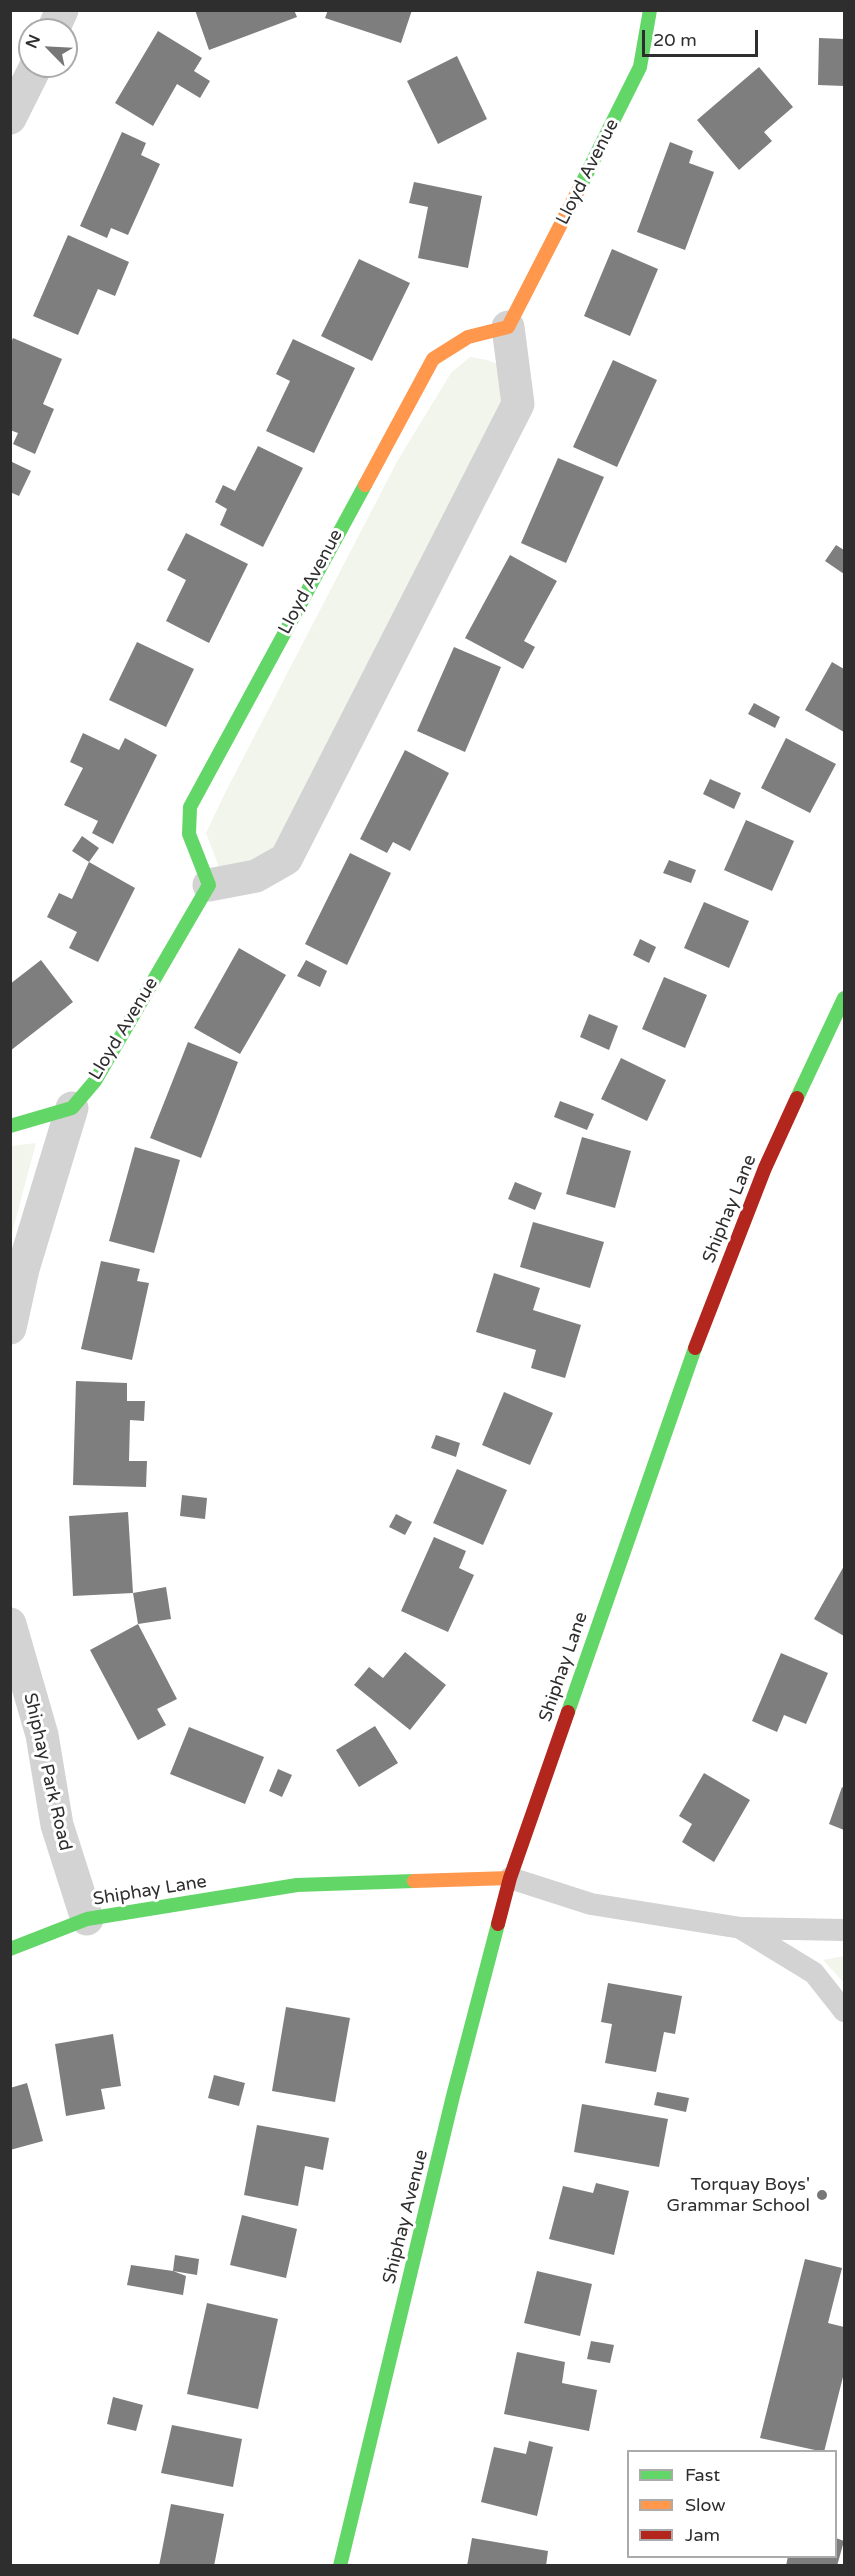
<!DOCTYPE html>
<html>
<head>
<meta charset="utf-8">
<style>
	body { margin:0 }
	#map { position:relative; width:855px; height:2576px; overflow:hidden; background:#fff; font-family:"Varela Round",sans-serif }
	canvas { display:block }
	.frame { position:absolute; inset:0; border:12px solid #2e2e2e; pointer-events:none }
	.legend { position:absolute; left:627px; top:2450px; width:210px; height:108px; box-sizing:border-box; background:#fff; border:2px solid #ababab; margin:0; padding:8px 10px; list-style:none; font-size:18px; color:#2e2e2e }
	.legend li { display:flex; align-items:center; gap:12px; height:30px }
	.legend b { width:30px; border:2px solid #ababab }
	.north { position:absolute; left:18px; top:18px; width:60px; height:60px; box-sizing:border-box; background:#fff; border:2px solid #ababab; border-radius:50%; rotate:294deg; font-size:16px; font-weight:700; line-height:24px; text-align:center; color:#2e2e2e }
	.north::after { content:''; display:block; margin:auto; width:21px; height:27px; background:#777; clip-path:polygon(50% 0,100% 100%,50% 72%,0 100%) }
	.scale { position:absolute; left:642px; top:30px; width:116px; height:27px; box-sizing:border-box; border:3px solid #2e2e2e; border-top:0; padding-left:8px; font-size:18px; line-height:21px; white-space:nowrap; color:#2e2e2e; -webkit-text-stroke:4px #fff; paint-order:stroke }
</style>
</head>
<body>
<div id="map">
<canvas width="855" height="2576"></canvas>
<div class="frame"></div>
<ul class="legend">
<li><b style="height:8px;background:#63d668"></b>Fast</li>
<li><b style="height:8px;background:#ff974d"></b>Slow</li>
<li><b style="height:8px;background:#b3261e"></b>Jam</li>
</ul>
<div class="north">N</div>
<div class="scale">20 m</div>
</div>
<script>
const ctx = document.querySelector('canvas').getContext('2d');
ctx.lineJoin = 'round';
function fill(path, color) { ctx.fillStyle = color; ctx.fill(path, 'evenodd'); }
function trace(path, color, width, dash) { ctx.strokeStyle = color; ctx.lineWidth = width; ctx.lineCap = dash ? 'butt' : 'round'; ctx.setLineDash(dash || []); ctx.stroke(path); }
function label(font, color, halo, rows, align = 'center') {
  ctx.font = font + ' "Varela Round",sans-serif'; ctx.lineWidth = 6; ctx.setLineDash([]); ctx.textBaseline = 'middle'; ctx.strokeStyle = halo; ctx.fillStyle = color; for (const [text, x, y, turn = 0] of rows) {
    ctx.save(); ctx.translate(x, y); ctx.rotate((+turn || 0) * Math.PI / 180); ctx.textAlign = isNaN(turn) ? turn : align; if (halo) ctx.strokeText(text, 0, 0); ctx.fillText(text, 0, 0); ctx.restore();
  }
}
fill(new Path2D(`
	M470 357C505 362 507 368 519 400L268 864 220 870 206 833 226 791 399 458 451 373Z
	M36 1143 11 1237V1146Z
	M844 1956V1983L823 1960Z`), '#f2f5eb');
fill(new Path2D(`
	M195 10H294L297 17 209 50Z
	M328 10H412L401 43 325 18Z
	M158 31 202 58 194 71 210 81 200 98 177 84 153 126 115 103Z
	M819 38 844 39V86L818 85Z
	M457 56 487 119 438 144 407 81Z
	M759 67 793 107 764 132 772 141 739 170 697 120Z
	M122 132 146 143 141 155 160 164 128 235 111 228 107 238 80 226Z
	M670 142 693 151 689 163 714 172 685 250 637 232Z
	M414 182 482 196 468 268 418 258 428 207 409 203Z
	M68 235 129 262 115 296 98 289 78 335 33 316Z
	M612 249 658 269 630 336 584 316Z
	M359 259 410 283 372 361 321 336Z
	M13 338 62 359 43 404 54 409 35 454 13 444 18 433 10 430V345Z
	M293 339 355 368 314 453 266 431 290 381 276 374Z
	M613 360 657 380 617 467 573 447Z
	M258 446 303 468 263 547 220 525 227 509 215 502 223 485 235 491Z
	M558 458 604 477 566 563 521 543Z
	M10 461 31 471 19 496 10 492Z
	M186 533 248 564 209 643 166 621 186 580 167 570Z
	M836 545 844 550V574L825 561Z
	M510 555 557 581 524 641 535 647 523 669 465 638Z
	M137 642 194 669 166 727 109 700Z
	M454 647 501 667 465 752 417 731Z
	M832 662 844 669V732L805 710Z
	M754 703 780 717 775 728 748 714Z
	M83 733 119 750 125 738 157 755 113 844 92 833 98 821 64 805 83 768 70 762Z
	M786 738 836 764 810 813 761 788Z
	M405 750 449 773 410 851 393 842 387 853 360 839Z
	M710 779 741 793 734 809 703 794Z
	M746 820 794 841 772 891 724 870Z
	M82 836 99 848 89 862 135 888 98 962 69 948 77 932 47 917 59 893 72 899 89 862 72 851Z
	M350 853 391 873 347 965 305 944Z
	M669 860 696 870 691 883 663 873Z
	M704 902 749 921 729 968 684 948Z
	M640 939 656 947 649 963 633 955Z
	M239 948 286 975 240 1054 194 1028Z
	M41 960 73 1002 10 1051V984Z
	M306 960 327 971 320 987 297 976Z
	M664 977 707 995 685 1048 642 1029Z
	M589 1014 618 1026 609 1050 580 1037Z
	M188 1042 238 1062 201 1158 150 1138Z
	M621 1058 666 1080 647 1121 601 1099Z
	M560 1101 594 1114 587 1130 554 1117Z
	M582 1137 631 1151 615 1208 566 1194Z
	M135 1147 180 1160 154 1253 109 1241Z
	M515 1182 542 1193 535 1210 508 1199Z
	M533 1222 604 1242 590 1288 520 1267Z
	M101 1261 140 1269 137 1281 149 1283 132 1360 81 1349Z
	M494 1273 540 1288 533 1310 581 1325 565 1378 531 1368 536 1350 476 1332Z
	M76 1381 127 1383V1401H145L144 1421 130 1420 129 1461H147L146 1487 73 1485Z
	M504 1392 553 1413 530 1465 482 1445Z
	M436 1435 460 1443 456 1457 431 1448Z
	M457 1469 507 1490 483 1545 433 1523Z
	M182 1495 207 1498 205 1519 180 1516Z
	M128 1512 133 1593 73 1596 69 1516Z
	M396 1514 412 1522 405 1535 389 1527Z
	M434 1537 466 1551 459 1568 474 1575 448 1632 401 1611Z
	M844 1566V1636L814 1619Z
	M166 1587 171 1619 138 1624 133 1593Z
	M138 1624 177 1699 157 1709 166 1725 138 1740 90 1650Z
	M405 1652 446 1685 410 1730 354 1685 369 1667 383 1678Z
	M781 1653 828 1673 806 1724 784 1715 777 1732 752 1721Z
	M375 1726 398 1763 359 1787 336 1750Z
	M189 1727 264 1757 245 1804 170 1774Z
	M278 1769 292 1775 282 1797 269 1791Z
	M704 1773 750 1800 714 1862 682 1842 692 1824 679 1816Z
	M842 1787 844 1788V1830L829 1824Z
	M608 1983 682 1996 675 2034 664 2032 656 2072 605 2063 612 2024 601 2022Z
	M286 2007 350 2018 335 2102 272 2091Z
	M113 2034 121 2086 101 2089 105 2109 66 2116 55 2044Z
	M214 2075 245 2083 239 2106 208 2098Z
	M27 2083 43 2141 10 2150V2088Z
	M657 2092 689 2098 686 2112 654 2105Z
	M582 2104 668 2119 659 2167 574 2152Z
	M257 2125 329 2138 323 2170 305 2166 298 2206 244 2195Z
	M596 2183 629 2191 614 2255 549 2239 563 2186 593 2193Z
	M242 2215 297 2229 286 2278 230 2265Z
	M175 2255 199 2259 197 2275 173 2271Z
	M805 2259 842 2268 828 2323 844 2327V2373L824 2452 760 2438Z
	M131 2265 173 2271 186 2276 183 2295 127 2285Z
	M537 2271 592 2284 580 2336 524 2323Z
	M207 2303 278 2319 258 2409 187 2394Z
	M591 2341 614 2345 610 2363 587 2359Z
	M517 2352 565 2362 562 2383 597 2390 589 2431 504 2414Z
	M113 2397 143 2405 136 2431 107 2424Z
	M172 2425 242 2439 233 2487 161 2473Z
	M529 2441 553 2447 537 2516 481 2502 494 2447 526 2454Z
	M171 2504 224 2514 214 2566H159Z
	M472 2538 548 2551 546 2566H467Z
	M836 2538 844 2541 837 2566H786L788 2556H836Z`), '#7e7e7e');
trace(new Path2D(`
	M510 1878 591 1904 741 1928 844 1930
	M742 1929 814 1973 844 2011`), '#d3d3d3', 22);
trace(new Path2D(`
	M53 30 62 10
	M10 118 36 66
	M209 885 256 876 286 859 518 404 508 327
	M10 1328 23 1269 72 1108
	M10 1624 42 1735 57 1825 87 1919`), '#d3d3d3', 33);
trace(new Path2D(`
	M580 187 640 67 650 10
	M797 1098 844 998
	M10 1126 72 1108 95 1081 209 885 189 834 190 807 365 485
	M568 1712 695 1348
	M10 1949 87 1919 297 1885 414 1881
	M340 2566 453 2096 498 1924`), '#63d668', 14);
trace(new Path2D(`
	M365 485 433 359 468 337 508 327 580 187
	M414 1881 510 1878`), '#ff974d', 14);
trace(new Path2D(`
	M695 1348 765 1168 797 1098
	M498 1924 510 1878 568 1712`), '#b3261e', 14);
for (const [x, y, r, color] of [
	[822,2195,6,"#777"]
]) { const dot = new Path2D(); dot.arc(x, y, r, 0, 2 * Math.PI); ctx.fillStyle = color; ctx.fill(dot); trace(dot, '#fff', 2); }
label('18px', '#2e2e2e', '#fff', [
	["Lloyd Avenue",588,172,-63],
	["Lloyd Avenue",311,582,-62],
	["Lloyd Avenue",124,1029,-59],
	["Shiphay Lane",730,1209,-68],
	["Shiphay Lane",564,1667,-71],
	["Shiphay Park Road",47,1772,77],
	["Shiphay Lane",150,1891,-9],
	["Shiphay Avenue",406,2217,-76]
]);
label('18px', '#2e2e2e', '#fff', [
	["Torquay Boys'",810,2185],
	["Grammar School",810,2206]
], 'right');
</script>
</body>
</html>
